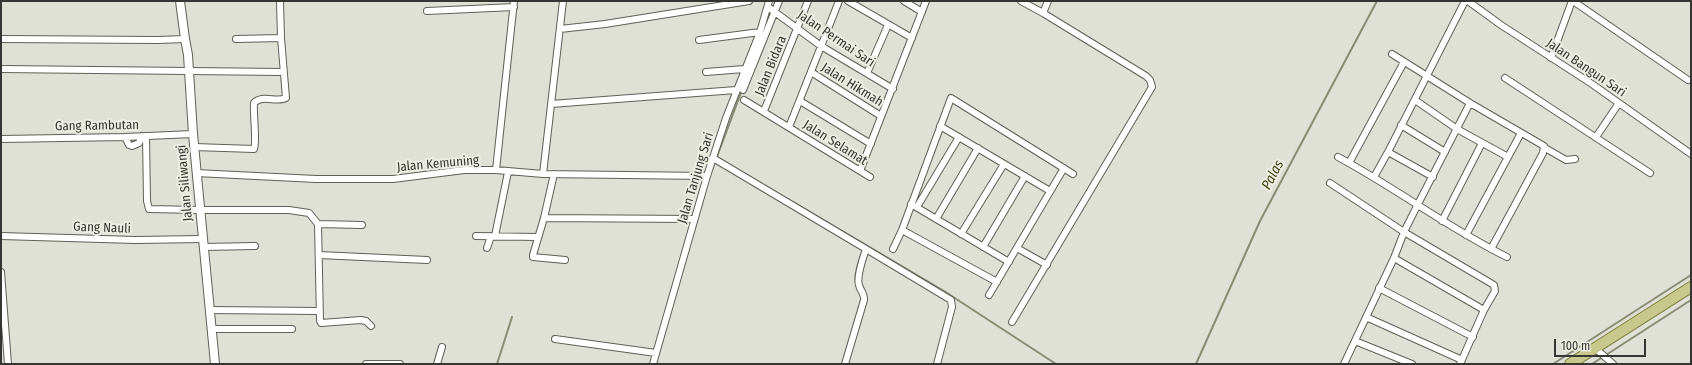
<!DOCTYPE html>
<html>
<head>
<meta charset="utf-8">
<style>
	body { margin:0 }
	#map { position:relative; width:1692px; height:365px; overflow:hidden; background:#e0e1d6; font-family:"Fira Sans Condensed",sans-serif }
	canvas { display:block }
	.frame { position:absolute; inset:0; border:2px solid #353631; pointer-events:none }
	.scale { position:absolute; left:1554px; top:339px; width:92px; height:18px; box-sizing:border-box; border:2px solid #353631; border-top:0; padding-left:5px; font-size:12px; line-height:14px; white-space:nowrap; color:#353631; -webkit-text-stroke:3px #edeee3; paint-order:stroke }
</style>
</head>
<body>
<div id="map">
<canvas width="1692" height="365"></canvas>
<div class="frame"></div>
<div class="scale">100 m</div>
</div>
<script>
const ctx = document.querySelector('canvas').getContext('2d');
ctx.lineJoin = 'round';
function trace(path, color, width, dash) { ctx.strokeStyle = color; ctx.lineWidth = width; ctx.lineCap = dash ? 'butt' : 'round'; ctx.setLineDash(dash || []); ctx.stroke(path); }
function label(font, color, halo, rows, align = 'center') {
  ctx.font = font + ' "Fira Sans Condensed",sans-serif'; ctx.lineWidth = 4; ctx.setLineDash([]); ctx.textBaseline = 'middle'; ctx.strokeStyle = halo; ctx.fillStyle = color; for (const [text, x, y, turn = 0] of rows) {
    ctx.save(); ctx.translate(x, y); ctx.rotate((+turn || 0) * Math.PI / 180); ctx.textAlign = isNaN(turn) ? turn : align; if (halo) ctx.strokeText(text, 0, 0); ctx.fillText(text, 0, 0); ctx.restore();
  }
}
trace(new Path2D(`
	M772 9 776 1
	M712 170 742 90
	M793 202 944 291 1056 364
	M497 364 512 317
	M1196 364 1260 221 1377 1
	M1553 364 1691 275
	M1592 364 1691 300`), '#898b75', 2);
const minor = new Path2D(`
	M848 1 912 38
	M904 1 922 12
	M1021 1 1043 13 1048 1
	M1468 1 1501 25 1592 84 1691 154
	M1573 1 1688 80
	M768 7 821 46 893 89
	M427 11 514 7
	M560 29 605 24 749 1
	M1 39 158 40 185 39
	M236 39 281 38
	M699 40 760 32
	M1392 54 1470 103 1544 146 1543 153 1491 249
	M1551 58 1572 1
	M1 69 283 72
	M706 72 744 69
	M811 72 881 116
	M867 73 888 25
	M1505 78 1650 173
	M743 90 779 1
	M744 100 870 177
	M1415 100 1457 129 1508 157
	M800 101 871 144
	M551 104 736 90
	M764 111 808 1
	M1401 125 1445 152
	M940 126 1050 191
	M789 127 839 1
	M146 136 147 201 149 209 199 210H289L309 213 318 224 320 321 321 323 361 320 366 321 371 326
	M125 137 129 145 132 146 139 143 142 136
	M1596 137 1619 103
	M1 139 125 137 193 134
	M194 147 254 149C257 143 253 113 254 103 262 94 277 103 286 98L281 38 280 1
	M1545 148 1566 160 1575 159
	M1388 152 1433 177
	M1338 157C1396 188 1448 228 1507 257
	M713 158 866 249C863 258 856 277 859 285 860 291 865 293 864 300L845 364
	M1349 163 1404 62
	M496 170 514 1
	M860 171 926 1
	M196 173 316 179H393L464 170H496L543 174 707 176
	M543 174 563 1
	M554 174 544 218 533 255V257L565 260
	M1374 177 1388 152 1465 1
	M1330 183 1404 232 1494 285 1495 291 1484 310 1460 364
	M911 204 1009 262
	M917 207 959 137
	M544 218 694 219
	M936 219 978 148
	M1442 221 1482 143
	M318 224 362 225
	M902 230 997 282
	M961 234 1004 164
	M1466 235 1521 133
	M1 236 135 240 202 239
	M476 236 537 237
	M495 236 508 172
	M203 247 255 246
	M983 247 1025 176
	M487 248 491 236
	M1017 248 1047 265
	M866 249 951 300 952 307 937 364
	M893 249 902 230 951 98 1073 174
	M319 255 427 260
	M1394 258 1484 310
	M1 272 8 364
	M1379 288 1473 337
	M989 295 1064 168
	M209 310 319 311
	M1366 317 1462 360
	M1012 322 1152 87 1150 80 1146 76 1043 13
	M211 329H292
	M555 339 656 353
	M1355 341 1412 364
	M1595 348 1613 364
	M366 364H400
	M437 364 442 347
	M653 364 707 176 726 118 760 32 769 1
	M1344 364 1394 258 1404 232 1418 204 1470 103`);
const tertiary = new Path2D(`
	M180 1 185 39 188 55 193 134 215 364`);
const primary = new Path2D(`
	M1570 364 1691 287`);
trace(minor, '#5f6056', 8);
trace(tertiary, '#5f6056', 10);
trace(primary, '#7b7e3a', 12);
trace(minor, '#fff', 6);
trace(tertiary, '#fff', 8);
trace(primary, '#c7c98c', 10);
label('13px', '#353631', '#edeee3', [
	["Jalan Permai Sari",836,39,34],
	["Jalan Bidara",771,66,-68],
	["Jalan Bangun Sari",1586,68,34],
	["Jalan Hikmah",852,85,32],
	["Gang Rambutan",97,126,-1],
	["Jalan Selamat",835,143,32],
	["Jalan Kemuning",438,164,-5],
	["Jalan Tanjung Sari",696,178,-73],
	["Jalan Siliwangi",185,183,-95],
	["Gang Nauli",102,228,2]
]);
label('italic 14px', '#424411', '#edeee3', [
	["Palas",1273,175,-62]
]);
</script>
</body>
</html>
